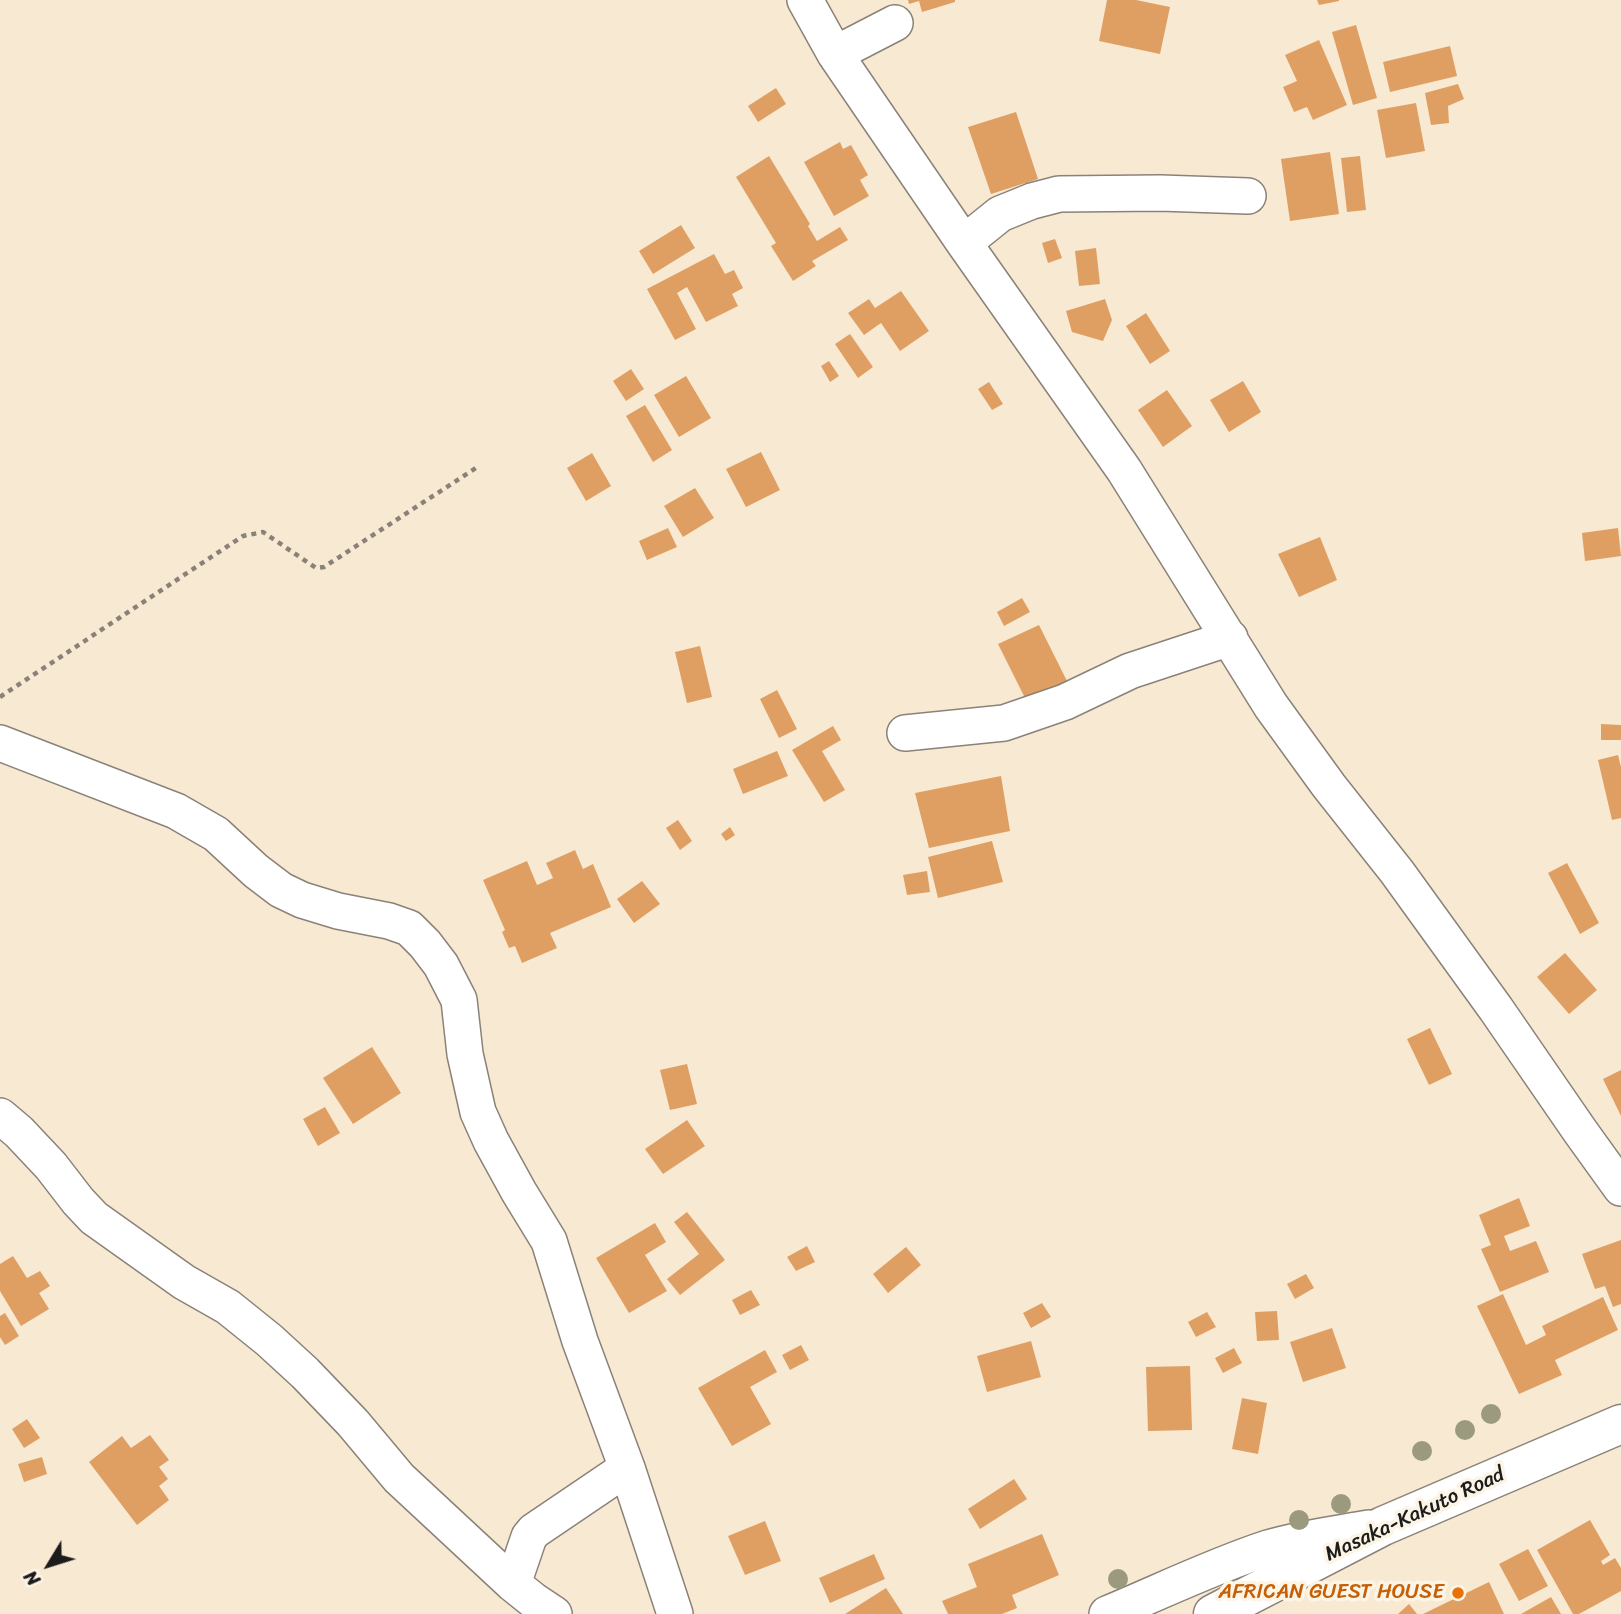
<!DOCTYPE html>
<html>
<head>
<meta charset="utf-8">
<style>
	body { margin:0 }
	#map { position:relative; width:1621px; height:1614px; overflow:hidden; background:#f8e9d3; font-family:Sriracha,sans-serif }
	canvas { display:block }
	.north { position:absolute; left:14px; top:1530px; width:70px; height:70px; -webkit-text-stroke:5px #fcf5e5; paint-order:stroke; rotate:232deg; font-size:19px; font-weight:700; line-height:28px; text-align:center; color:#1c1c1c }
	.north::after { content:''; display:block; margin:auto; width:24px; height:32px; background:#1c1c1c; clip-path:polygon(50% 0,100% 100%,50% 72%,0 100%) }
</style>
</head>
<body>
<div id="map">
<canvas width="1621" height="1614"></canvas>
<div class="north">N</div>
</div>
<script>
const ctx = document.querySelector('canvas').getContext('2d');
ctx.lineJoin = 'round';
function fill(path, color) { ctx.fillStyle = color; ctx.fill(path, 'evenodd'); }
function trace(path, color, width, dash) { ctx.strokeStyle = color; ctx.lineWidth = width; ctx.lineCap = dash ? 'butt' : 'round'; ctx.setLineDash(dash || []); ctx.stroke(path); }
function label(font, color, halo, rows, align = 'center') {
  ctx.font = font + ' Sriracha,sans-serif'; ctx.lineWidth = 7; ctx.setLineDash([]); ctx.textBaseline = 'middle'; ctx.strokeStyle = halo; ctx.fillStyle = color; for (const [text, x, y, turn = 0] of rows) {
    ctx.save(); ctx.translate(x, y); ctx.rotate((+turn || 0) * Math.PI / 180); ctx.textAlign = isNaN(turn) ? turn : align; if (halo) ctx.strokeText(text, 0, 0); ctx.fillText(text, 0, 0); ctx.restore();
  }
}
fill(new Path2D(`
	M908 0H955V2L922 12 919 1 909 4Z
	M1107 0H1136L1170 7 1160 54 1099 41Z
	M1317 0H1339V1L1319 5Z
	M1356 25 1377 98 1353 105 1332 32Z
	M1319 40 1347 105 1313 120 1307 107 1294 112 1283 87 1297 81 1285 55Z
	M1450 46 1457 76 1390 92 1383 62Z
	M1458 84 1464 99 1448 106 1449 123 1431 125 1425 93Z
	M776 88 786 104 758 122 748 106Z
	M1416 103 1425 151 1386 158 1377 110Z
	M1016 112 1038 179 991 194 968 127Z
	M840 142 843 149 851 145 868 175 860 180 869 196 834 216 804 162Z
	M1330 152 1339 214 1290 221 1281 159Z
	M769 156 810 224 808 226 817 241 840 227 848 240 812 261 816 266 793 281 771 246 776 243 736 177Z
	M1360 156 1366 210 1347 212 1341 158Z
	M681 225 695 248 653 274 639 251Z
	M1055 239 1062 258 1048 263 1042 243Z
	M1096 248 1100 284 1079 286 1075 251Z
	M714 254 725 274 734 270 743 288 732 294 738 306 706 322 687 287 677 293 696 329 675 340 647 289Z
	M901 291 929 331 900 351 881 323 864 335 848 313 869 299 875 308Z
	M1105 299 1112 320 1103 341 1072 332 1066 311Z
	M1146 313 1170 351 1150 364 1126 326Z
	M850 334 873 367 858 378 835 344Z
	M829 361 839 376 830 382 821 366Z
	M631 369 644 389 626 401 613 381Z
	M686 376 711 418 679 437 654 395Z
	M1243 381 1261 412 1229 432 1210 400Z
	M989 382 1003 404 992 410 978 389Z
	M1167 390 1192 426 1163 447 1138 410Z
	M645 405 672 450 653 462 626 416Z
	M761 452 780 490 746 507 726 469Z
	M592 453 611 486 586 501 567 468Z
	M695 488 714 518 683 537 664 506Z
	M668 528 677 547 647 560 639 541Z
	M1618 528 1621 556 1585 561 1582 533Z
	M1320 537 1337 580 1299 597 1278 554Z
	M1022 598 1030 612 1004 626 997 612Z
	M1039 625 1067 681 1026 700 998 644Z
	M700 646 712 697 687 703 675 652Z
	M777 690 797 729 779 738 760 699Z
	M1601 724 1621 725V740H1601Z
	M833 726 841 740 822 751 845 790 824 802 792 750Z
	M777 751 788 776 743 794 733 769Z
	M1618 755 1621 767V818L1612 820 1598 760Z
	M1001 776 1010 831 929 848 915 793Z
	M678 820 692 841 680 850 666 828Z
	M730 827 735 835 726 841 721 834Z
	M992 841 1003 882 938 898 928 857Z
	M575 850 583 869 593 864 611 907 550 933 557 948 522 963 515 946 509 948 502 932 505 930 483 880 527 861 537 885 553 878 546 863Z
	M1567 863 1599 923 1580 934 1548 873Z
	M927 871 930 892 907 895 903 875Z
	M642 881 660 904 634 923 617 899Z
	M1565 953 1597 990 1569 1014 1537 977Z
	M1430 1028 1452 1074 1429 1085 1407 1039Z
	M372 1047 401 1093 353 1124 323 1078Z
	M687 1064 697 1104 670 1110 660 1070Z
	M1621 1070V1116L1603 1079Z
	M325 1107 340 1133 318 1146 303 1119Z
	M687 1120 705 1146 663 1174 645 1149Z
	M1519 1198 1530 1226 1504 1236 1510 1251 1536 1241 1549 1272 1500 1292 1481 1249 1491 1245 1479 1215Z
	M687 1212 725 1260 680 1295 667 1279 699 1254 674 1222Z
	M655 1223 666 1242 645 1255 667 1291 629 1313 596 1258Z
	M1621 1240V1304L1613 1307 1605 1286 1595 1289 1582 1254Z
	M807 1246 815 1262 796 1271 787 1257Z
	M906 1247 921 1265 888 1293 873 1274Z
	M13 1256 27 1278 40 1271 50 1286 39 1293 49 1309 21 1326 0 1291V1264Z
	M1306 1274 1314 1288 1295 1299 1287 1284Z
	M751 1290 760 1305 740 1315 732 1300Z
	M1503 1294 1526 1345 1546 1335 1542 1326 1603 1297 1618 1330 1555 1360 1562 1375 1519 1394 1477 1306Z
	M1042 1303 1051 1317 1031 1328 1023 1313Z
	M1277 1311 1279 1340 1257 1341 1255 1312Z
	M1207 1312 1216 1327 1196 1337 1188 1322Z
	M5 1313 19 1336 5 1345 0 1337V1316Z
	M1332 1328 1346 1368 1303 1382 1290 1342Z
	M1031 1341 1041 1377 987 1392 977 1356Z
	M801 1345 809 1360 790 1370 782 1355Z
	M1234 1348 1242 1363 1223 1373 1215 1358Z
	M765 1350 777 1372 750 1387 771 1424 732 1446 698 1388Z
	M1190 1366 1192 1430 1148 1431 1146 1367Z
	M1242 1398 1267 1403 1258 1454 1232 1449Z
	M27 1419 40 1438 24 1448 12 1429Z
	M150 1435 169 1460 159 1467 168 1479 159 1486 169 1500 137 1525 89 1462 122 1436 131 1448Z
	M42 1457 47 1474 24 1482 18 1464Z
	M1014 1479 1027 1499 980 1529 968 1509Z
	M1590 1520 1610 1555 1601 1561 1603 1565 1615 1558 1621 1568V1591L1579 1614H1573L1537 1550Z
	M765 1521 781 1561 745 1575 728 1536Z
	M1042 1534 1059 1575 1012 1595 1017 1608 1002 1614H948L942 1601 977 1587 968 1564Z
	M1528 1549 1548 1586 1519 1601 1499 1564Z
	M874 1554 885 1579 830 1603 819 1578Z
	M1489 1582 1504 1614H1423Z
	M886 1588 903 1614H845Z
	M1551 1597 1561 1614H1521Z
	M1409 1604 1417 1614H1398Z`), '#df9f63');
const minor = new Path2D(`
	M805 0 835 54 964 243 1124 470 1271 706 1329 786 1397 872 1496 1009 1580 1131 1621 1188
	M835 54 895 23
	M964 243 1000 214 1032 201 1059 194 1160 193 1248 196
	M905 733 1004 723 1065 702 1130 671 1230 638
	M0 743 176 811 216 834 256 871 281 890 302 900 338 911 389 921 409 928 425 944 441 965 459 1000 465 1054 478 1112 491 1141 519 1192 549 1241 580 1341 627 1468 675 1614
	M0 1116 19 1132 51 1166 78 1201 94 1218 184 1282 228 1307 269 1340 305 1373 353 1423 399 1478 513 1584 533 1600 554 1614
	M513 1584 529 1537 534 1531 627 1468
	M1107 1614C1160 1592 1213 1566 1268 1548 1301 1538 1335 1534 1369 1528`);
const trunk = new Path2D(`
	M1213 1614 1383 1526 1621 1424`);
trace(minor, '#8a8278', 38);
trace(trunk, '#8a8278', 41);
trace(new Path2D(`
	M0 697 243 536 263 532 316 568 324 567 479 466`), '#8a8278', 4.5, [5, 5]);
trace(minor, '#fff', 35);
trace(trunk, '#fff', 38);
ctx.fillStyle = '#9b9a7e';
for (const [x, y] of [
	[1491,1414],
	[1465,1430],
	[1422,1451],
	[1341,1504],
	[1299,1520],
	[1118,1579]
]) { ctx.beginPath(); ctx.arc(x, y, 10, 0, 2 * Math.PI); ctx.fill(); }
for (const [x, y, r, color] of [
	[1458,1593,7,"#e8710a"]
]) { const dot = new Path2D(); dot.arc(x, y, r, 0, 2 * Math.PI); ctx.fillStyle = color; ctx.fill(dot); trace(dot, '#fcf5e5', 2.5); }
label('21px', '#1c1c1c', '#fcf5e5', [
	["Masaka-Kakuto Road",1415,1515,-25]
]);
label('21px', '#c56008', '#fcf5e5', [
	["AFRICAN GUEST HOUSE",1444,1593]
], 'right');
</script>
</body>
</html>
